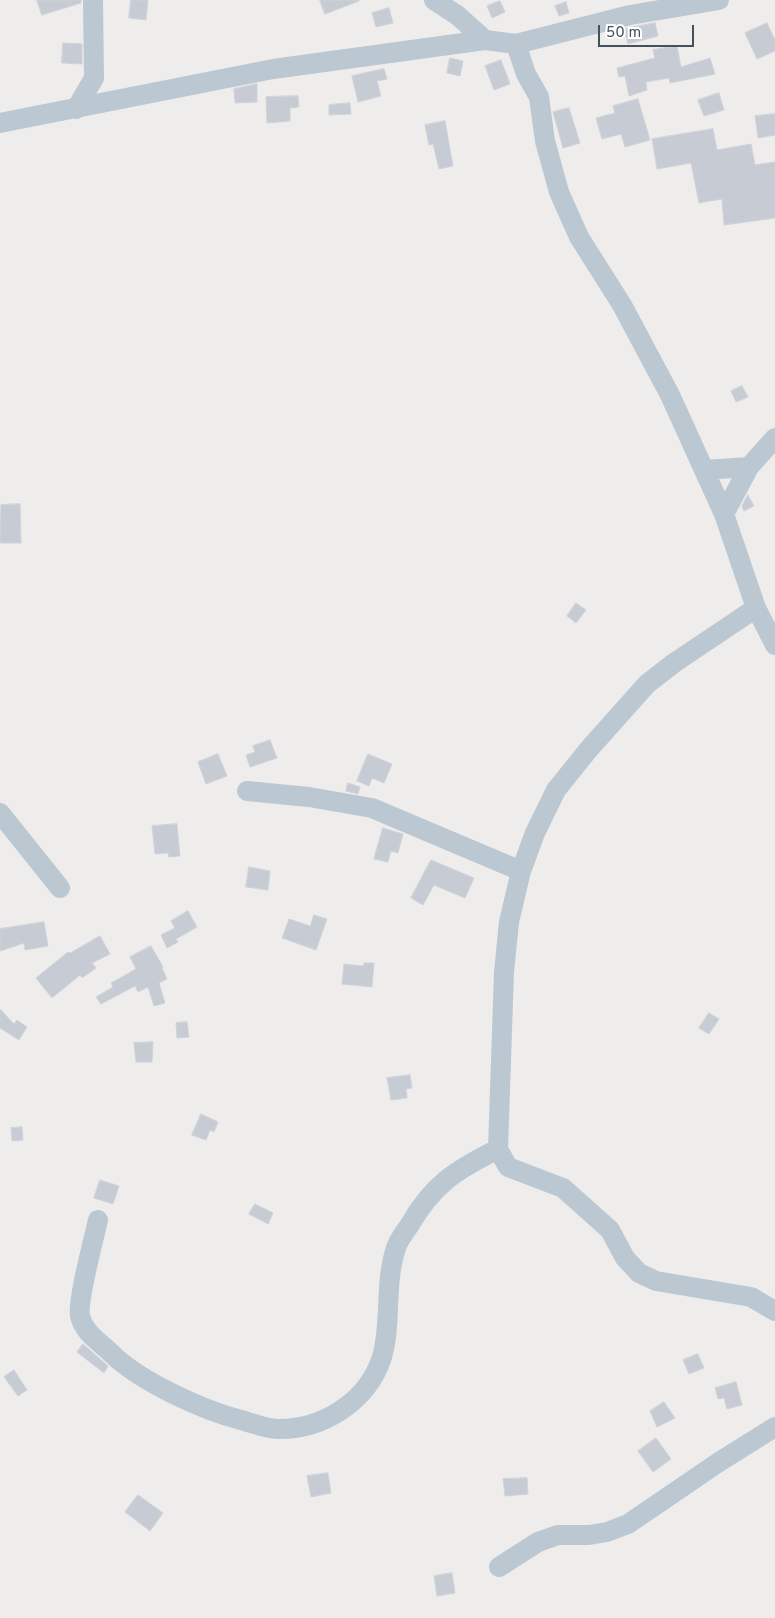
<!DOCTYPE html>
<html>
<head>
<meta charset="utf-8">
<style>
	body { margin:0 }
	#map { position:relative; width:775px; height:1618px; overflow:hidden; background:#efecec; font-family:Overpass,sans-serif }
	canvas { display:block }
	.scale { position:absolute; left:598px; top:25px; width:96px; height:22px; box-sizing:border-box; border:2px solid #43515c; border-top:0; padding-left:6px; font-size:15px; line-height:18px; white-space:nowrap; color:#43515c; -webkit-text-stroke:4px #fff; paint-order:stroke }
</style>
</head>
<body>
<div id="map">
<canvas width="775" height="1618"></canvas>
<div class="scale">50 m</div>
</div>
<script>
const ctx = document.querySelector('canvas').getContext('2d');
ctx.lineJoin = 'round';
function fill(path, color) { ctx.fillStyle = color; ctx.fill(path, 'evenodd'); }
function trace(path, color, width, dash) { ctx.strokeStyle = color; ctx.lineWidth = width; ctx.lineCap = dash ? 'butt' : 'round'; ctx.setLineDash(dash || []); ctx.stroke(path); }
const building = new Path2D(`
	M37 0H81V3L42 15Z
	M131 0H148L146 20 129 18Z
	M320 0H359V1L325 14Z
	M500 1 505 12 492 18 487 6Z
	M566 2 569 13 559 16 555 6Z
	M389 8 393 23 376 27 372 13Z
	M655 23 658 36 628 44 624 29Z
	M767 23 775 40V51L757 59 745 33Z
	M63 43 82 44V64L62 63Z
	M677 46 681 67 710 58 715 74 670 83 669 78 646 82 647 90 629 96 625 76 619 77 617 68 655 58 653 50Z
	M450 58 463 61 460 76 447 73Z
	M501 60 510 84 494 90 485 66Z
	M384 69 387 79 377 81 381 96 358 102 352 76Z
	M257 84V102L235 103 234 89Z
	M719 93 724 110 704 116 698 100Z
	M298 96 299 107 290 108V121L267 123 266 97Z
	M638 99 650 140 625 147 621 134 602 139 596 118 615 113 613 106Z
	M350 103 351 114 329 115V105Z
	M569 108 580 143 563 148 553 112Z
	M775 114V135L758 138 755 116Z
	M445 121 453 166 439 169 433 144 429 145 425 125Z
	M713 129 717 150 751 144 755 165 775 162V218L724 225 722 199 699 203 691 163 657 169 652 139Z
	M742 386 748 397 736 402 731 391Z
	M748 495 754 506 744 511 742 506Z
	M20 504 21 543H0L1 505Z
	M576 603 586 610 576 623 567 616Z
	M270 740 277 758 250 767 246 755 255 752 253 746Z
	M218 754 227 776 206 784 198 762Z
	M368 754 392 764 384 783 372 778 369 786 357 781Z
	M348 783 360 787 358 794 346 791Z
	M177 824 180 856 169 857 168 853 155 854 152 826Z
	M383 828 403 834 398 853 391 851 388 862 374 859Z
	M431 860 474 878 465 898 434 885 423 905 411 898Z
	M249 867 270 871 268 890 246 887Z
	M188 911 197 927 176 939 178 942 167 948 161 935 175 928 171 921Z
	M314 915 327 919 316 950 282 938 289 919 310 926Z
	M44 922 48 946 25 950 24 943 0 951V929Z
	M100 936 110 954 92 963 96 968 82 978 80 975 52 998 36 978 68 952 70 953Z
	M151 946 163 967 162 968 167 979 159 983 165 1003 154 1006 148 987 138 992 135 986 101 1004 96 997 113 987 111 983 136 969 130 957Z
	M364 963H374L372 987 342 984 344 964 364 966Z
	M0 1009 14 1024 17 1020 27 1027 19 1040 0 1028Z
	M709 1013 719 1019 709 1034 699 1028Z
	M187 1022 189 1037 177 1038 176 1023Z
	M153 1042 152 1062H136L134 1043Z
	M410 1075 412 1088 406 1089 407 1098 391 1100 387 1078Z
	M201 1114 218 1122 214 1132 210 1130 206 1140 192 1135Z
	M22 1127 23 1140 12 1141 11 1128Z
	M100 1180 119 1186 113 1204 94 1198Z
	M255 1204 273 1213 268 1224 249 1214Z
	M83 1344 108 1366 104 1373 77 1352Z
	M698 1354 704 1368 689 1374 683 1360Z
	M14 1370 27 1390 18 1396 4 1377Z
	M736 1382 742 1405 727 1409 724 1398 718 1399 715 1388Z
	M664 1402 675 1418 657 1427 650 1411Z
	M656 1438 671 1459 653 1472 638 1451Z
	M328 1473 331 1493 311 1497 307 1476Z
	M527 1478 528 1494 505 1496 503 1479Z
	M138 1495 163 1513 150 1531 125 1512Z
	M452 1573 455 1593 437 1596 434 1576Z`);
fill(building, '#c7cbd3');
trace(building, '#cfd3d9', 1);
trace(new Path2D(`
	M434 0 457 15 485 40
	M516 44 526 74 539 97 545 141 559 192 579 237 622 305 670 395 724 514 756 608 775 645
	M76 109 94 78 93 0
	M0 123 273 69 485 40 516 44 630 15 719 0
	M704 470 749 467
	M724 514 749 467 775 438
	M247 791 309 797 372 808 521 871
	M0 813 60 888
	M498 1149 508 1167 563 1188 610 1230 625 1258 639 1273 656 1281 751 1297 775 1311
	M98 1220C94 1238 77 1301 80 1316 84 1333 100 1342 111 1353 139 1381 202 1410 241 1420 252 1423 266 1429 277 1429 323 1430 368 1401 382 1357 392 1322 384 1284 396 1248 398 1241 404 1233 409 1226 433 1184 456 1170 498 1149L504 972 509 922 521 871 535 833 556 790 589 749 647 684 674 663 756 608
	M499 1567 538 1542 558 1535H589L607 1532 628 1524 719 1462 775 1427`), '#bbc8d1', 20);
</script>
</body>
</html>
